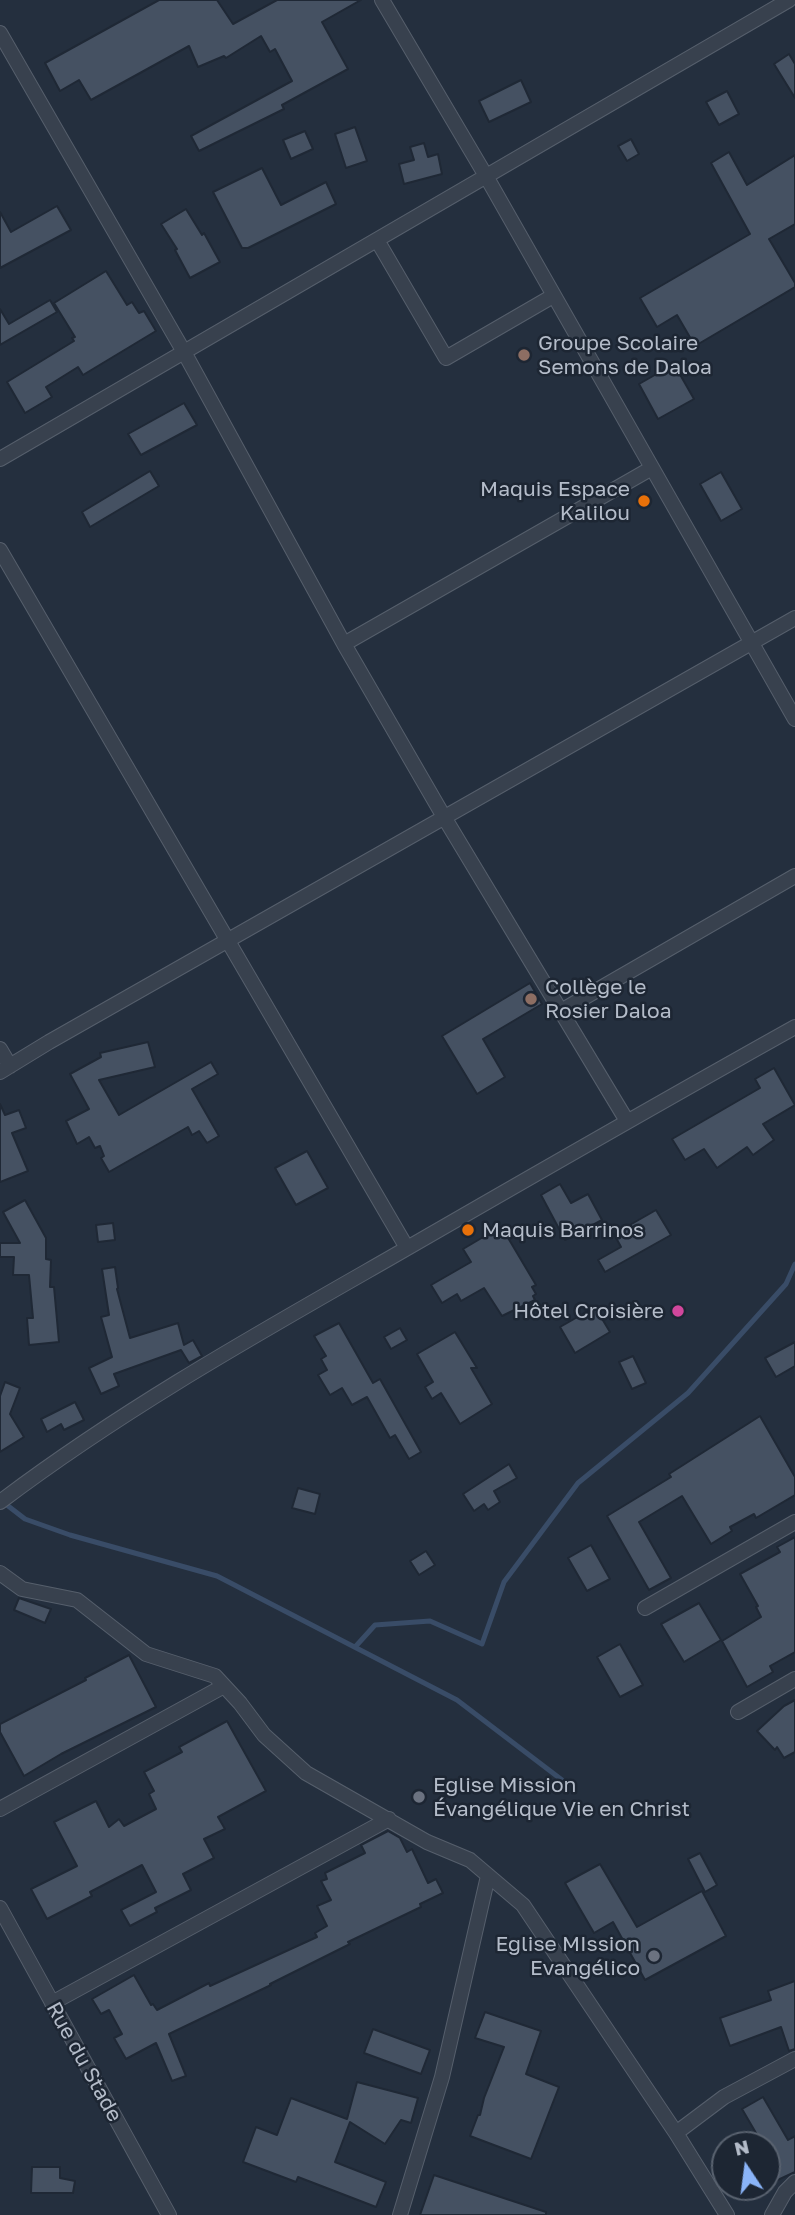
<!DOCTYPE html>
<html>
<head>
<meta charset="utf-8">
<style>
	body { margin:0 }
	#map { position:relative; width:795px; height:2215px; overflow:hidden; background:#242f3e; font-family:"Golos Text",sans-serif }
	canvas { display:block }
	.north { position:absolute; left:711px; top:2131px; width:70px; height:70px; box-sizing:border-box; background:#1d2633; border:2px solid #59626f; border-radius:50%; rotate:347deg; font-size:19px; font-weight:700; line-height:28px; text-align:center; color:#b4bcc9 }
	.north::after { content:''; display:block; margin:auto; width:24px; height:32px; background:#8ab4f8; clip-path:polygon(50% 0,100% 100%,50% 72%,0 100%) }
</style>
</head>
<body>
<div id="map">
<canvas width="795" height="2215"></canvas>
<div class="north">N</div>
</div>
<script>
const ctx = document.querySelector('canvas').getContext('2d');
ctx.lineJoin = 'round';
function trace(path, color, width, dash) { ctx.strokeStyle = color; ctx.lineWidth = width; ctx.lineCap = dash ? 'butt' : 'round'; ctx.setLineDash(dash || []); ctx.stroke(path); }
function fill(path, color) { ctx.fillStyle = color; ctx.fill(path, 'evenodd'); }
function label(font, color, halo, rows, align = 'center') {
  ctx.font = font + ' "Golos Text",sans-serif'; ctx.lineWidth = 5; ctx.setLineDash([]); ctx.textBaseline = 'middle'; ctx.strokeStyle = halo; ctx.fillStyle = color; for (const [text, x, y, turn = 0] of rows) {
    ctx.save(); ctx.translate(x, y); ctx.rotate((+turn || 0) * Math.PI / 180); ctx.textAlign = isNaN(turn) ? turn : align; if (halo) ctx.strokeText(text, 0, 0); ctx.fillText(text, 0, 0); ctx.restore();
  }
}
trace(new Path2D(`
	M3 1502 25 1519 70 1535 217 1576 457 1700 562 1780
	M356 1646 375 1625 430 1621 482 1644 504 1582 578 1483 688 1393 786 1284 795 1264`), '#394c67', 5);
const building = new Path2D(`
	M159 0H217L233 24 277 0H361L322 22 348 69 282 105 284 109 199 151 191 136 292 81 275 49 270 52 261 36 226 58 224 56 198 67 189 46 91 100 79 80 60 91 45 63Z
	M789 54 795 64V98L774 64Z
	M521 80 531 102 489 122 479 101Z
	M727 91 739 114 719 125 706 102Z
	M355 127 367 161 346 168 335 134Z
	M305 131 313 149 291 159 283 140Z
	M631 139 639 154 627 161 618 146Z
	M424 143 428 157 438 154 442 174 404 184 399 164 414 160 410 147Z
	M729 152 747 185 795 155V224L769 239 795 283V287L695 346 677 315 657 327 640 298 750 234 711 163Z
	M262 168 281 205 326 182 336 204 248 248H242L213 192Z
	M57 206 71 230 0 268V212L11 232Z
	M186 209 202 235 204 233 220 262 190 278 175 250 177 249 161 224Z
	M106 271 127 305 132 302 139 313 144 311 156 331 83 375 78 367 46 387 52 397 25 413 7 382 74 341 72 338 75 337 54 303Z
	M50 300 57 312 0 345V309L9 324Z
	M674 364 694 399 658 419 639 384Z
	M184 403 197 425 141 455 128 434Z
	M150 471 159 486 90 527 82 512Z
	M721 472 742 509 721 521 700 484Z
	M530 983 542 1004 483 1039 505 1077 477 1094 442 1036Z
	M148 1042 155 1067 99 1080 119 1115 211 1062 218 1074 192 1089 219 1136 207 1143 199 1131 192 1135 188 1127 109 1172 101 1158 104 1156 100 1146 95 1148 89 1137 77 1144 66 1121 89 1109 70 1074 101 1057 100 1053Z
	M774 1068 795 1105 763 1124 774 1140 753 1155 747 1147 717 1168 704 1149 685 1160 672 1139 760 1088 755 1079Z
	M0 1104 5 1115 19 1110 26 1128 12 1133 28 1171 0 1182Z
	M307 1151 328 1188 296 1205 275 1168Z
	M560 1184 571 1203 588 1194 602 1220 565 1240 541 1195Z
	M25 1200 46 1238V1259L51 1260 50 1287H54L59 1342 29 1345 27 1318H33L29 1275H13L14 1257H0V1243H20L3 1212Z
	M656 1210 671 1235 605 1272 598 1260 621 1247 614 1234Z
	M113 1223 115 1240 98 1242 96 1225Z
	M495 1230 498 1235 504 1231 536 1285 532 1287 536 1294 533 1296 535 1300 502 1316 484 1288 461 1301 457 1294 442 1303 431 1285 471 1262 463 1249Z
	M115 1267 118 1288 117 1289 130 1338 178 1323 184 1345 193 1340 202 1356 189 1363 181 1350 114 1374 119 1386 101 1394 89 1368 112 1357 101 1317 109 1315 102 1269Z
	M595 1307 610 1332 575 1353 560 1327Z
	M339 1323 373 1383 380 1379 421 1452 409 1459 395 1435 390 1438 367 1397 352 1405 342 1388 330 1395 318 1375 327 1370 321 1359 326 1356 314 1336Z
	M400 1328 407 1340 391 1349 384 1337Z
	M455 1332 477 1368H471L492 1404 460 1424 441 1393 432 1399 425 1387 433 1382 417 1354Z
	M795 1342V1366L776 1377 765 1358Z
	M633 1356 646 1383 632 1389 619 1362Z
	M5 1382 20 1388 10 1414 24 1437 0 1452V1396Z
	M75 1402 84 1420 64 1430 61 1424 47 1432 41 1419Z
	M760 1416 795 1477V1495L756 1518 754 1514 730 1527 732 1531 711 1544 682 1496 639 1522 671 1578 649 1590 607 1516 671 1477 669 1474Z
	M509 1464 517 1478 494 1491 500 1502 488 1510 484 1504 474 1511 463 1494Z
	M298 1488 320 1494 315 1514 292 1508Z
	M795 1537V1652L770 1666 773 1672 747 1687 722 1641 761 1617 756 1607 758 1606 740 1574 780 1552 777 1547Z
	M591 1545 610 1579 587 1591 568 1558Z
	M426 1551 435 1565 419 1575 410 1561Z
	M19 1598 51 1609 45 1623 14 1610Z
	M699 1603 721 1640 684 1662 661 1624Z
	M620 1644 643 1685 620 1697 597 1657Z
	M129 1655 156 1707 61 1754 24 1776 0 1732V1724L86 1680 85 1678Z
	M795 1700V1752L784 1758 777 1747 775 1750 757 1731 784 1706Z
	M227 1721 266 1791 218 1817 225 1829 204 1839 214 1858 183 1874 191 1890 155 1908 157 1912 130 1926 121 1910 156 1892 142 1865 90 1892 92 1896 47 1919 31 1889 77 1866 54 1822 96 1801 109 1827 119 1819 124 1826 156 1809 149 1794 154 1791 144 1772 182 1752 179 1747Z
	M388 1831 400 1838 407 1852 412 1849 428 1883 436 1879 443 1893 420 1904 421 1907 348 1942 350 1944 270 1984 271 1985 169 2034 186 2076 172 2081 156 2043 126 2059 114 2038 122 2034 109 2010 101 2014 92 1999 134 1975 151 2005 153 2004 157 2010 209 1983 210 1986 317 1937 315 1933 327 1926 317 1906 331 1900 321 1881 327 1879 325 1873 365 1853 361 1845Z
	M700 1853 717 1885 705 1892 688 1859Z
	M600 1864 637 1927 702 1891 726 1936 645 1980 613 1922 594 1933 565 1883Z
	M795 1981V2049L789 2051 781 2027 730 2046 720 2018 771 2000 768 1991Z
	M485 2012 541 2031 526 2074 559 2087 531 2159 470 2136 478 2115H480L484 2098 504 2047 475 2038Z
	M373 2029 430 2050 421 2074 364 2053Z
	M357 2082 418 2098 411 2123 401 2120 385 2144 350 2122 335 2162 386 2182 376 2207 298 2177 296 2182 243 2162 256 2127 277 2135 291 2098 347 2119Z
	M763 2097 788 2140 795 2136V2172L767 2185V2145H763L742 2109Z
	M32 2167H60V2178L75 2181 73 2193H31Z
	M434 2175 546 2212V2215H420Z`);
fill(building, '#455162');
trace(building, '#1f2835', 2);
const minor = new Path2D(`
	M382 0 486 176 795 719
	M0 33 184 352 344 644 444 817 627 1121
	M377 240 446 358 553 296
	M0 459 789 0
	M0 550 407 1248
	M344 644 652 468
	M561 1011 795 876
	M0 1049 10 1066
	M0 1072 49 1042 795 618
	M0 1502C123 1409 257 1334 390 1258 525 1180 659 1103 795 1027
	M0 1573 22 1589 77 1600 146 1654 215 1676 240 1703 264 1735 306 1773 427 1842 470 1860 523 1905 676 2133 727 2215
	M645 1608 795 1522
	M738 1712 795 1679
	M0 1809 224 1686
	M0 1908 169 2215
	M52 2003 389 1819
	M676 2133 724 2097 795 2059
	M400 2215 442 2077 488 1876
	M772 2215 785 2192 795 2182`);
trace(minor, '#565f6c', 16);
trace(minor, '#38414e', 14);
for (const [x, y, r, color] of [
	[524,355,7,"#8d6e63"],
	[644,501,7,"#e8710a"],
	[531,999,7,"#8d6e63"],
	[468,1230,7,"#e8710a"],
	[678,1311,7,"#d1479c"],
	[419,1797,7,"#6b7280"],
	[654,1956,7,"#6b7280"]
]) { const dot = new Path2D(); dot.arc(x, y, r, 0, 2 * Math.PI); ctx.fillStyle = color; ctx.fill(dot); trace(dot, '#1d2633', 2.5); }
label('21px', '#b4bcc9', '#1d2633', [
	["Groupe Scolaire",538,343],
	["Semons de Daloa",538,367],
	["Maquis Espace",630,489,"right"],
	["Kalilou",630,513,"right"],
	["Collège le",545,987],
	["Rosier Daloa",545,1011],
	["Maquis Barrinos",482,1230],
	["Hôtel Croisière",664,1311,"right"],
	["Eglise Mission",433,1785],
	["Évangélique Vie en Christ",433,1809],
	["Eglise MIssion",640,1944,"right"],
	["Evangélico",640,1968,"right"]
], 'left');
label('21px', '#b4bcc9', '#1d2633', [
	["Rue du Stade",84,2062,61]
]);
</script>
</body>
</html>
